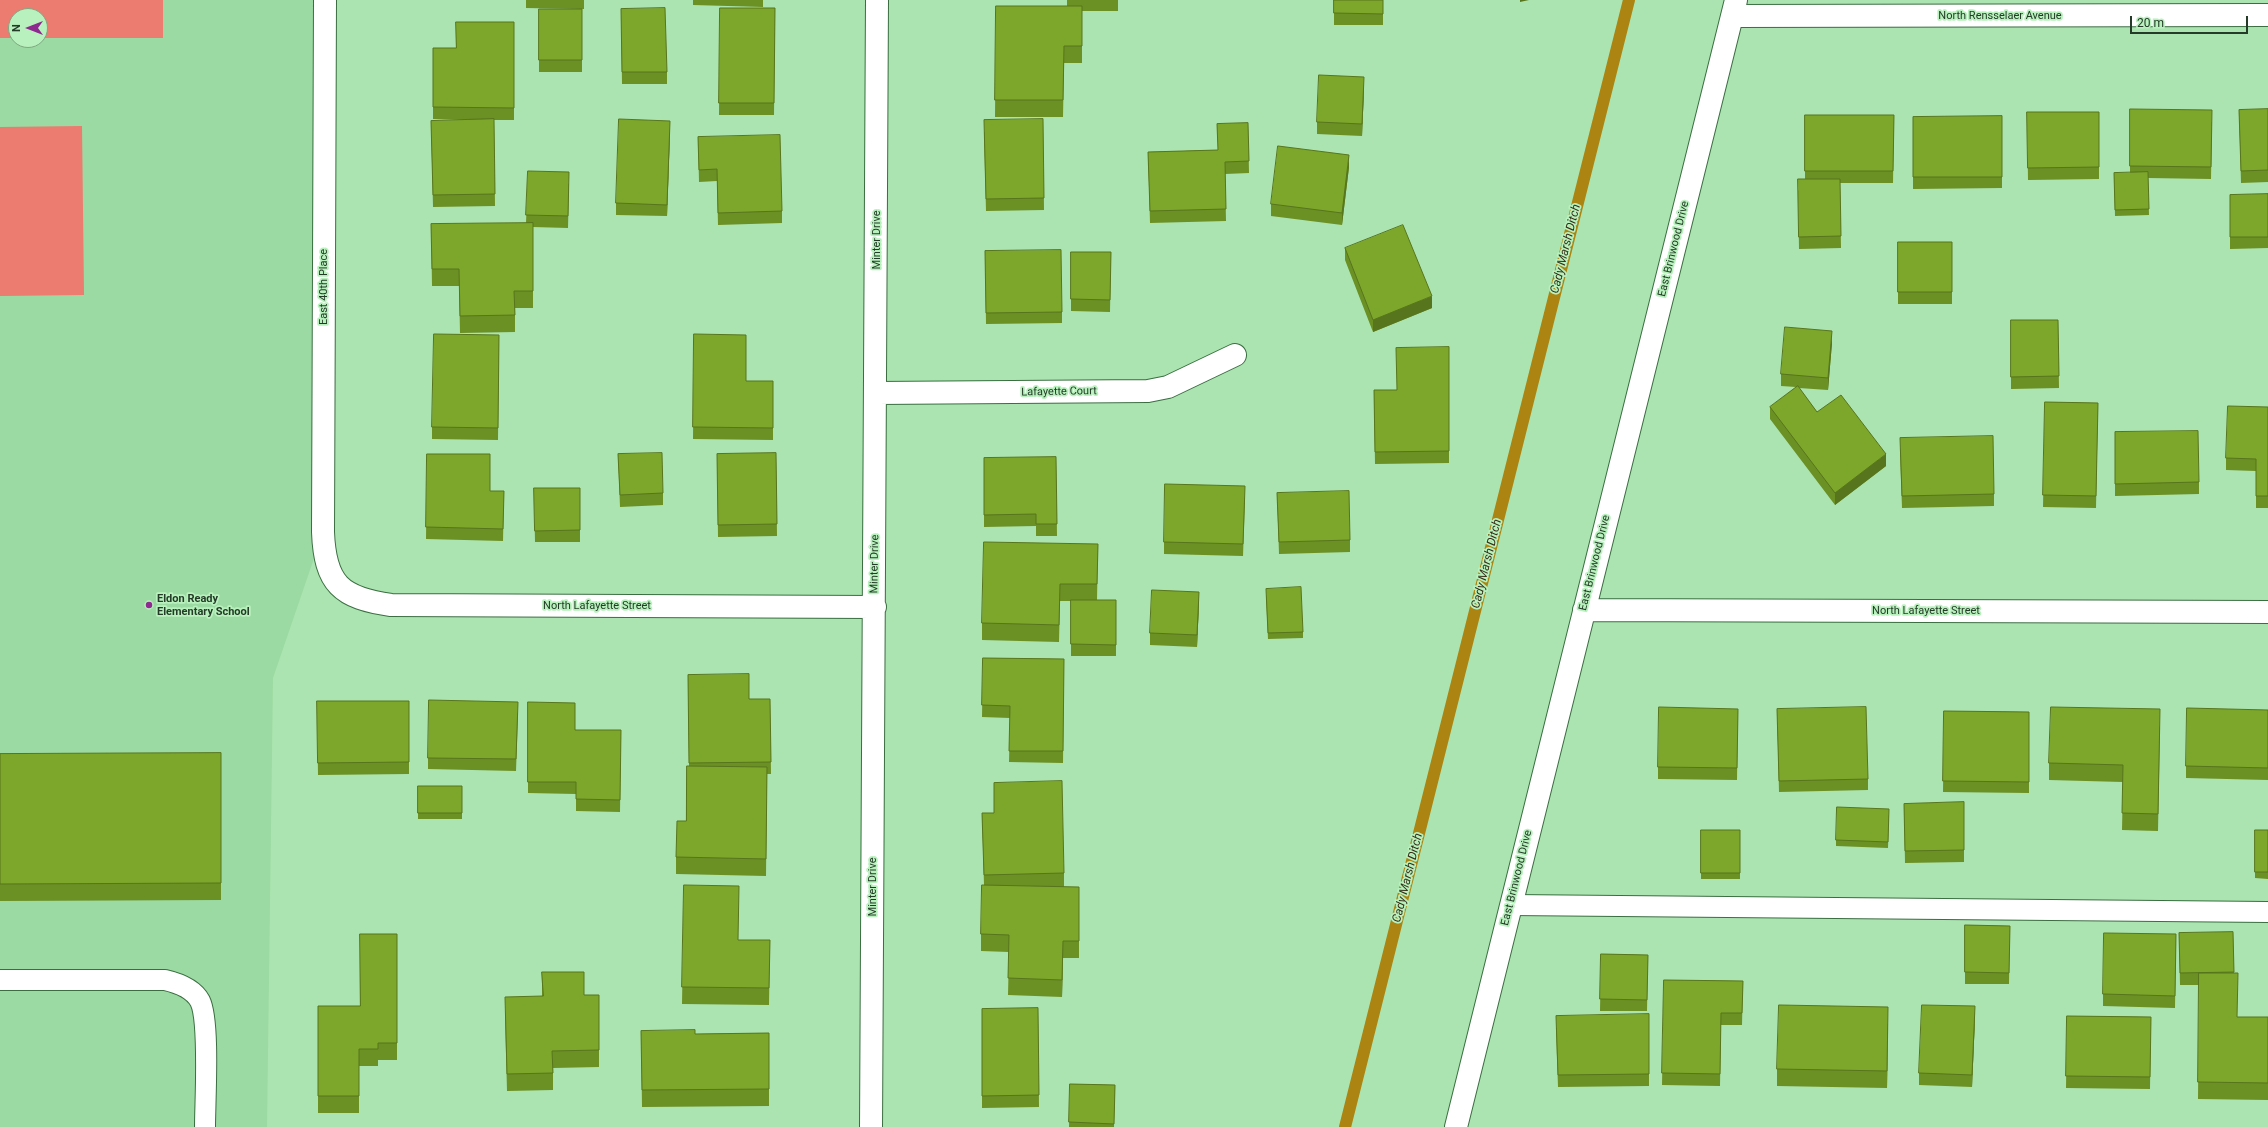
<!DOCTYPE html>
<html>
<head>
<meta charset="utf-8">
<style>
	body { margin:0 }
	#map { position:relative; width:2268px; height:1127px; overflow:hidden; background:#abe4b0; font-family:Roboto,sans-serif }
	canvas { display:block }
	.north { position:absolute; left:8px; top:8px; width:40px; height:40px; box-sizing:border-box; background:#b8f1bd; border:1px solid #7da881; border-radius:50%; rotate:270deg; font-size:11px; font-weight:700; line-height:16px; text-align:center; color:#243b27 }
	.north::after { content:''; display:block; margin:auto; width:14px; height:18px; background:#8e2990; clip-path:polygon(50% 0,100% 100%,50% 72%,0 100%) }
	.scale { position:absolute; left:2130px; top:16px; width:118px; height:18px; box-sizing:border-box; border:2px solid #243b27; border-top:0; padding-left:5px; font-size:12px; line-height:14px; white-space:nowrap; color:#243b27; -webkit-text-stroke:3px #b8f1bd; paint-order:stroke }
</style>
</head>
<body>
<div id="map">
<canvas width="2268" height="1127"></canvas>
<div class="north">N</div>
<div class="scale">20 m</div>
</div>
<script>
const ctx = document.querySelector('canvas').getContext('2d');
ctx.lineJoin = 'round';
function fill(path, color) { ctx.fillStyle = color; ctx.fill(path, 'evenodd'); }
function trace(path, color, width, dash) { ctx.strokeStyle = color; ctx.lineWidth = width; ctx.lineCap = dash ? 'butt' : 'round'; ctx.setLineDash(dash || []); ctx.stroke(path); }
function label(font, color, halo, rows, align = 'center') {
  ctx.font = font + ' Roboto,sans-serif'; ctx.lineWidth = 3.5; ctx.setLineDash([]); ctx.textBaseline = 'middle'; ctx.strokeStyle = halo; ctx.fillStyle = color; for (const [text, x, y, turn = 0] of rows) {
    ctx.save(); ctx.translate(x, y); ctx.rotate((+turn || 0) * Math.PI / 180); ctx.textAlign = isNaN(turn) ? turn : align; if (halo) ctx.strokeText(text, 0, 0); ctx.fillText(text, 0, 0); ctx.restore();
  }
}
fill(new Path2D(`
	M0 0H325L323 532 273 678 267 1127H0ZM16 16H40V40H16Z`), '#9bdaa2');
fill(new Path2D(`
	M0 0H163V38H40V16H16V38H0Z
	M82 126 84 295 0 296V127Z`), '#ec7b70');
trace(new Path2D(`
	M1345 1127 1629 0`), '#ab8411', 12);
const lane = new Path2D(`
	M1511 905 2268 912
	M0 980H165C178 983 193 988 200 1001 210 1021 205 1101 205 1127`);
const street = new Path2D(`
	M325 0 323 532C325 584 341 598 391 605L875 607
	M1732 16 2268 15
	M877 393 1148 391 1168 387 1235 355
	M1584 610 2268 612
	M871 1127 877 0
	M1456 1127 1736 0`);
trace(lane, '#3a6e41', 22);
trace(street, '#3a6e41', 24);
trace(lane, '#fff', 20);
trace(street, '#fff', 22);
fill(new Path2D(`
	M526 0H584V9H582V72H539V9H580L526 8Z
	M693 0H763V7L693 5Z
	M1067 0H1118V11H1082V63H1064L1063 117H995L996 6H1067Z
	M1334 0H1383V25H1334Z
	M720 8H775L774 115H719Z
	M621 9 667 72V84H622Z
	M514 22V120H494L495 206 433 207 431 121 471 120 433 119V48H456Z
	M1364 89 1362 136 1317 134V122Z
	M2130 109 2212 122 2211 179 2148 178 2149 215 2115 216 2114 173H2130Z
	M2268 109V182L2241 183 2239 110Z
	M2027 112H2099V179L2028 180Z
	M1805 115H1894L1893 183H1840L1841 248 1799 249 1798 191 1805 179Z
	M2002 116V188L1913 189V117Z
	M1043 119 1044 210 986 211 984 132Z
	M1248 123 1249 173 1225 174 1226 221 1150 223 1148 152 1218 150 1217 124Z
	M670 132 667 216 616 215V203Z
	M698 137 782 211V223L718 225 717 181 699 182Z
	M1349 167 1342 225 1271 216V204Z
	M528 171 569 184 568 228 533 227V308H515V332L460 333 459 286H432L431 224 526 223Z
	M2268 194V248L2230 249V195Z
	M1898 242H1952V304H1898Z
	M1345 248 1432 308 1373 332 1345 260Z
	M985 251 1062 312V323L986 324Z
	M1071 252H1111L1110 312 1071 311Z
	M2011 320H2058L2059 388 2011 389Z
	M694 334 746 381H773V440L693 439Z
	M499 335 498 440 432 439V427Z
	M1832 343 1828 390 1799 388 1817 412 1886 466 1835 505 1770 419V407L1796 387 1781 386V374Z
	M1449 347V463L1375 464 1374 390H1397Z
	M2045 402 2098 403 2096 508 2043 507Z
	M2268 407V508H2256V471L2226 470V458Z
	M2115 432 2199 482V494L2115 496Z
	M1900 450 1994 494V506L1902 508Z
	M776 453 777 536 718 537 717 454Z
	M427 454 490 491H504L503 541 426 539Z
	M618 454 663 493V505L620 507Z
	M1056 457 1057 536H1036V526L984 527V458Z
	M534 488H580V542H535Z
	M1277 493 1350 540V552L1279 554Z
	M1245 498 1243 556 1164 554V542Z
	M1098 544 1097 600H1116V656H1071V601H1060L1059 642 982 640V623Z
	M1266 595 1303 632V638L1268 639Z
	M1199 603 1197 647 1150 645V633Z
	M983 658 1064 659 1063 763 1009 762 1010 718 982 717Z
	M688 675 749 699H770L771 774H767L766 876 676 874V857L686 821 689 766Z
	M317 701H409V774L318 775Z
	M528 702 575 730H621L620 812 576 811V794L528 793Z
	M1738 709 1737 780 1658 779V767Z
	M1777 709 1868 779V790L1779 792Z
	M2268 710V780L2186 778V766Z
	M1944 711 2029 712V793L1943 792Z
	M518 713 516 771 428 769V758Z
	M2160 726 2158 831 2122 830 2123 782 2049 780V763Z
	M221 753V900L0 901V754Z
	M994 783 1064 873V887H1079V958H1063L1062 997 1008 995 1009 952 981 951V934L984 885 982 813H994Z
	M418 786H462V819H418Z
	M1964 802V862L1905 863 1904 804Z
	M1889 815 1888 848 1836 846V840Z
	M1701 830H1740V879H1701Z
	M2255 830H2268V879L2255 878Z
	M684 885 738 940H770L769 1005 682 1004Z
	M1965 925 2010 926 2009 984H1965Z
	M2233 932 2234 973 2237 1017H2268V1100L2198 1099 2199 985H2180L2179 933Z
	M397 934V1060H378V1066H359V1113H318V1006H360Z
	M2176 934 2175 1008 2103 1006V994Z
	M1601 954 1648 955 1647 1011H1600Z
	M542 972 584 995H599V1067L553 1068V1090L507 1091 505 1014 542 996Z
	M1664 980 1743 981 1742 1025H1721L1720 1086 1662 1085Z
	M1038 1008 1039 1107 982 1108V1009Z
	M1649 1014V1086L1558 1087 1556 1028Z
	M2067 1016 2151 1017 2150 1089 2066 1088Z
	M1975 1018 1972 1087 1919 1085V1073Z
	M1888 1024 1887 1088 1777 1086V1069Z
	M641 1031 695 1034 769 1033V1106L642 1107Z
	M1070 1084 1115 1085 1114 1127H1069Z`), '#6b9024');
fill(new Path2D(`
	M1520 0H1529L1520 2Z
	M1364 77V89L1362 136V124Z
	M670 121V132L667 216V205Z
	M1349 155V167L1342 225V213Z
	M1432 296V308L1373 332V320Z
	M1832 331V343L1828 390V378Z
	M1886 454V466L1835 505V493Z
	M1199 592V603L1197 647V635Z
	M1063 941V958L1062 997V980Z
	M1975 1006V1018L1972 1087V1075Z
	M1888 1007V1024L1887 1088V1071Z`), '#57751d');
const building = new Path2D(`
	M1334 0H1383V14L1334 13Z
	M996 6H1082V46H1064L1063 100H995Z
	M665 8 667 72H622L621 9Z
	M720 8H775L774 103H719Z
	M539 9H582V60H539Z
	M456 22H514V108L433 107V48H456Z
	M1319 75 1364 77 1362 124 1317 122Z
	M2130 109 2212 110 2211 167 2130 166Z
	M2268 109V170L2241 171 2239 110Z
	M2027 112H2099V167L2028 168Z
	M1805 115H1894L1893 171H1805Z
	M2002 116V177H1913V117Z
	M494 119 495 194 433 195 431 121Z
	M619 119 670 121 667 205 616 203Z
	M1043 119 1044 198 986 199 984 120Z
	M1248 123 1249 161 1225 162 1226 209 1150 211 1148 152 1218 150 1217 124Z
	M780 135 782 211 718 213 717 169 699 170 698 137Z
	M1278 146 1349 155 1342 213 1271 204Z
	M528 171 569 172 568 216 526 215Z
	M2148 172 2149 209 2115 210 2114 173Z
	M1798 179H1840L1841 236 1799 237Z
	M2268 194V237H2230V195Z
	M533 223V291H514L515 315 460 316 459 269H432L431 224Z
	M1403 225 1432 296 1373 320 1345 248Z
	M1898 242H1952V292H1898Z
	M1061 250 1062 312 986 313 985 251Z
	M1071 252H1111L1110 300 1071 299Z
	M2011 320H2058L2059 376 2011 377Z
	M1785 327 1832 331 1828 378 1781 374Z
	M434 334 499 335 498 428 432 427Z
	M694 334 746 335V381H773V428L693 427Z
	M1449 347V451L1375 452 1374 390H1397L1396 348Z
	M1798 386 1817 412 1841 395 1886 454 1835 493 1770 407Z
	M2045 402 2098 403 2096 496 2043 495Z
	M2228 406 2268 407V496H2256V459L2226 458Z
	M2198 431 2199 482 2115 484V432Z
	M1993 436 1994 494 1902 496 1900 438Z
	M662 453 663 493 620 495 618 454Z
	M776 453 777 524 718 525 717 454Z
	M427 454H490V491H504L503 529 426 527Z
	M1056 457 1057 524H1036V514L984 515V458Z
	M1165 484 1245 486 1243 544 1164 542Z
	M534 488H580V530L535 531Z
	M1349 491 1350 540 1279 542 1277 493Z
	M984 542 1098 544 1097 584H1060L1059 625 982 623Z
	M1301 587 1303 632 1268 633 1266 589Z
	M1152 590 1199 592 1197 635 1150 633Z
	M1071 600H1116V645L1071 644Z
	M983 658 1064 659 1063 751H1009L1010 706 982 705Z
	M749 674V699H770L771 762 689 763 688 675Z
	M429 700 518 702 516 759 428 758Z
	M317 701H409V762L318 763Z
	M528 702 575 703V730H621L620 800 576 799V782H528Z
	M1659 707 1738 709 1737 768 1658 767Z
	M1866 707 1868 779 1779 781 1777 709Z
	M2051 707 2160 709 2158 814 2122 813 2123 765 2049 763Z
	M2187 708 2268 710V768L2186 766Z
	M1944 711 2029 712V782L1943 781Z
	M221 753V883L0 884V754Z
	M687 766 767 767 766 859 676 857 677 821H686Z
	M1062 781 1064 873 984 875 982 813H994V783Z
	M418 786H462V813H418Z
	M1964 802V850L1905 851 1904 804Z
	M1837 807 1889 809 1888 842 1836 840Z
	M1701 830H1740V873H1701Z
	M2255 830H2268V872H2255Z
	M684 885 739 886 738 940H770L769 988 682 987Z
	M982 885 1079 887V941H1063L1062 980 1008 978 1009 935 981 934Z
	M1965 925 2010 926 2009 973 1965 972Z
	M2233 932 2234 972 2180 973 2179 933Z
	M2104 933 2176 934 2175 996 2103 994Z
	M360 934H397V1043H378V1049H359V1096H318V1006H360Z
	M1601 954 1648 955 1647 1000 1600 999Z
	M542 972H584V995H599V1050L552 1051 553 1073 507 1074 505 997 543 996Z
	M2199 973H2238L2237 1017H2268V1083L2198 1082Z
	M1664 980 1743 981 1742 1013H1721L1720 1074 1662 1073Z
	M1779 1005 1888 1007 1887 1071 1777 1069Z
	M1922 1005 1975 1006 1972 1075 1919 1073Z
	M1038 1008 1039 1095 982 1096V1009Z
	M1649 1014V1074L1558 1075 1556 1016Z
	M2067 1016 2151 1017 2150 1077 2066 1076Z
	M695 1030V1034L769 1033V1089L642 1090 641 1031Z
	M1070 1084 1115 1085 1114 1124 1069 1122Z`);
fill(building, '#7ca72a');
trace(building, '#57751d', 1);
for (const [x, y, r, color] of [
	[149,605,4,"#8e2990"]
]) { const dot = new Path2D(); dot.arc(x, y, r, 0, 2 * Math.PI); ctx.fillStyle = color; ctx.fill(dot); trace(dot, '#b8f1bd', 1.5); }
label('11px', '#243b27', '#b8f1bd', [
	["North Rensselaer Avenue",2000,16],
	["Minter Drive",877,240,-90],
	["East Brinwood Drive",1674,249,-76],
	["East 40th Place",324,287,-90],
	["Lafayette Court",1059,392,-1],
	["East Brinwood Drive",1595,563,-76],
	["Minter Drive",875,564,-89],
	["North Lafayette Street",597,606],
	["North Lafayette Street",1926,611],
	["East Brinwood Drive",1517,878,-76],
	["Minter Drive",873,887,-90]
]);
label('bold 11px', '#243b27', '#b8f1bd', [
	["Eldon Ready",157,599],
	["Elementary School",157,612]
], 'left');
label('italic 12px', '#372e18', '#b8f1bd', [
	["Cady Marsh Ditch",1566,249,-76],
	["Cady Marsh Ditch",1487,564,-76],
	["Cady Marsh Ditch",1408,878,-76]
]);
</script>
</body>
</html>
